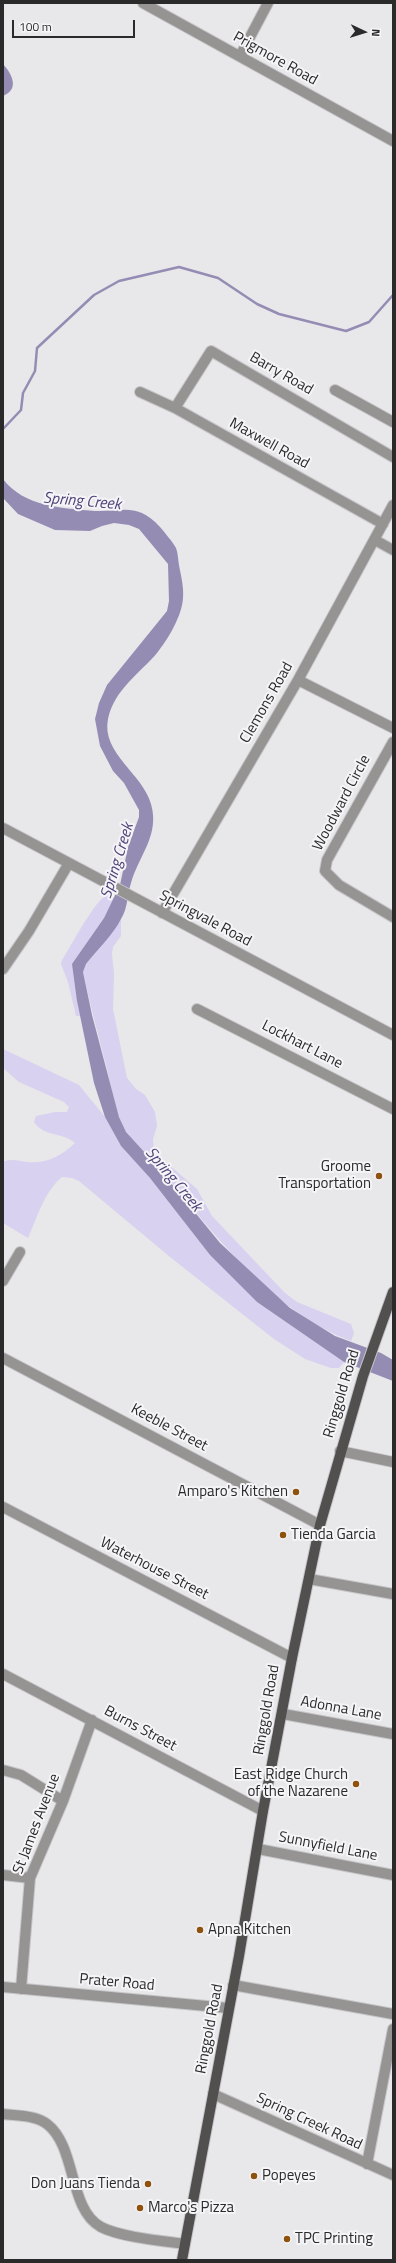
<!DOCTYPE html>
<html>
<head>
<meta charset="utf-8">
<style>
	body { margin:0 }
	#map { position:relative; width:396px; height:2263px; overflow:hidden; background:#e8e7ea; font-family:"Titillium Web",sans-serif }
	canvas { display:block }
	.frame { position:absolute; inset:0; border:4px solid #2a2a2b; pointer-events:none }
	.north { position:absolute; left:344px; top:12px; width:40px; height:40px; -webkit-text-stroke:3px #f5f5f8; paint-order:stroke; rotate:94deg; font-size:11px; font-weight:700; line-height:16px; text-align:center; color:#2a2a2b }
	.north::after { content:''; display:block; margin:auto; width:14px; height:18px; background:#2a2a2b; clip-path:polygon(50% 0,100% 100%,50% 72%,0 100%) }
	.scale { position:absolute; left:12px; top:20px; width:123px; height:18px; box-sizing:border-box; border:2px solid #2a2a2b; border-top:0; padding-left:5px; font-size:12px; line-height:14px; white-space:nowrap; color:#2a2a2b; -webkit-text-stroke:3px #f5f5f8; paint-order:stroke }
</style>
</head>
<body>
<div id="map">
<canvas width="396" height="2263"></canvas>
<div class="frame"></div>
<div class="north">N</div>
<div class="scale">100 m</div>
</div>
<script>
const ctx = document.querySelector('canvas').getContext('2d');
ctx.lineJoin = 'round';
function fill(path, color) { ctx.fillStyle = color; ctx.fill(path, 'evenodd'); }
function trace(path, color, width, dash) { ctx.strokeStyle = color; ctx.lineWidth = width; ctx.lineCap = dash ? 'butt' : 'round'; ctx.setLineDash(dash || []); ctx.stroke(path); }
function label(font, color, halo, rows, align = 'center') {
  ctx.font = font + ' "Titillium Web",sans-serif'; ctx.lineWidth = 4; ctx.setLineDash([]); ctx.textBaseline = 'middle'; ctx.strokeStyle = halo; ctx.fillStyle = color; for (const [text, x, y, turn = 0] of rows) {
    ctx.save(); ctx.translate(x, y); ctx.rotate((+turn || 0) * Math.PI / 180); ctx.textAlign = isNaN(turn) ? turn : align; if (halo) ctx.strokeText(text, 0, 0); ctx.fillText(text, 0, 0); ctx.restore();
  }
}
fill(new Path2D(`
	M108 895 114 898 104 918 84 947 77 1001 80 1016H76L68 982 61 964 62 960C70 948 96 897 108 895Z
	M121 919V936L113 947 112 954 114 974 113 1009 127 1078 136 1089 145 1095 155 1112 157 1126 153 1139 154 1152 197 1189 212 1216 285 1293 297 1302 351 1324 354 1333 351 1341C270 1311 211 1230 158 1166 148 1155 133 1143 125 1130 115 1112 112 1090 107 1069 99 1037 90 1005 83 972L86 964Z
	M3 1049 79 1085 105 1117 121 1146 150 1178 210 1255 257 1302 344 1362 339 1368H331L305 1359 274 1339 170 1257 79 1181 72 1178 62 1177C44 1192 37 1218 28 1238L3 1223V1162C11 1158 19 1161 27 1162 47 1164 61 1156 75 1143 61 1131 45 1138 34 1122L36 1116 55 1112H67L69 1107 64 1102 19 1082 3 1068Z`), '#d8d1ef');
fill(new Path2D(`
	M3 64C12 74 20 89 3 96Z
	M3 479C24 507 63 508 95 511 123 512 137 502 160 527 165 533 172 541 176 548 178 553 178 560 179 565 181 576 184 587 183 598 182 616 168 639 157 653 139 674 114 690 108 719 101 753 143 774 151 804 160 835 139 855 131 883 127 895 128 908 121 919 113 935 97 950 86 964L83 972 92 1015 119 1117 126 1132 157 1166 220 1243 290 1308 335 1336 381 1353 393 1360V1381L344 1362 257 1302 210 1255 150 1178 121 1146 105 1117 94 1083 77 1001 72 964 104 918 120 885 128 847 139 817V810L124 783 113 771 100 746 95 719 99 703 107 685 167 611 169 601 168 564 139 529 129 525 114 523 102 526 90 531 55 530 18 514 3 498Z`), '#958cb4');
trace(new Path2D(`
	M3 429 21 410 23 393 35 371 37 348 94 295 119 281 179 267 218 278 257 304 279 314 346 331 369 322 393 295`), '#958cb4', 2.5);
const minor = new Path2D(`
	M143 3 393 141
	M240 56 268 3
	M335 390 393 422
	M140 392 175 408 383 524
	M175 408 211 351 393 457
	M375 540 393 550
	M298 680 393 728
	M393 742 327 860 325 871 339 885 393 917
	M3 828 393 1035
	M162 913 298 680 393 505
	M3 969 29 931 69 863
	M197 1009 393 1109
	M3 1281 20 1252
	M3 1358 320 1525
	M340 1451 393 1462
	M3 1507 292 1658
	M309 1579 393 1594
	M3 1674 263 1811
	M283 1714 393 1734
	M3 1770 21 1775 63 1801
	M258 1849 393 1875
	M3 1875 30 1878
	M233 1985 393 2014
	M3 1987 228 2008
	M21 1989 30 1878 63 1801 92 1720
	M213 2094 393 2175
	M3 2114C17 2116 35 2115 47 2124 77 2147 68 2209 101 2227 120 2237 163 2241 185 2244
	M367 2164 393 2029`);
const major = new Path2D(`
	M182 2260 239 1956 263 1811 292 1658 320 1525 363 1376 393 1292`);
trace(minor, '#c6c5c8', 12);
trace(major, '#c6c5c8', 12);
trace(minor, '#959493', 10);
trace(major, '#51504e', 10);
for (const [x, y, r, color] of [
	[379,1176,4,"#8d520e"],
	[296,1492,4,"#8d520e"],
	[283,1535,4,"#8d520e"],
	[356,1784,4,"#8d520e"],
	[200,1930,4,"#8d520e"],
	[254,2176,4,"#8d520e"],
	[148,2184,4,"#8d520e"],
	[140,2208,4,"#8d520e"],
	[287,2239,4,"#8d520e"]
]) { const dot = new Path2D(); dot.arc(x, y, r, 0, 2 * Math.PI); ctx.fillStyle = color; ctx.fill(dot); trace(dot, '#f5f5f8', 1.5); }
label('15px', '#2a2a2b', '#f5f5f8', [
	["Prigmore Road",275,59,29],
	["Barry Road",281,374,30],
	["Maxwell Road",269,444,29],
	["Clemons Road",267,703,-60],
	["Woodward Circle",342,803,-62],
	["Springvale Road",205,919,28],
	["Lockhart Lane",302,1045,27],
	["Ringgold Road",342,1394,-73],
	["Keeble Street",169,1428,28],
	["Waterhouse Street",154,1569,27],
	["Adonna Lane",341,1709,10],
	["Ringgold Road",267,1710,-80],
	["Burns Street",140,1729,28],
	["St James Avenue",37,1824,-69],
	["Sunnyfield Lane",328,1847,11],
	["Prater Road",117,1983,5],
	["Ringgold Road",210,2029,-79],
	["Spring Creek Road",309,2122,25]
]);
label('15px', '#2a2a2b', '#f5f5f8', [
	["Groome",371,1167,"right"],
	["Transportation",371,1184,"right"],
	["Amparo's Kitchen",288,1492,"right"],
	["Tienda Garcia",291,1535],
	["East Ridge Church",348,1775,"right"],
	["of the Nazarene",348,1792,"right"],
	["Apna Kitchen",208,1930],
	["Popeyes",262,2176],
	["Don Juans Tienda",140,2184,"right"],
	["Marco's Pizza",148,2208],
	["TPC Printing",295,2239]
], 'left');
label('italic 16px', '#504177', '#f5f5f8', [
	["Spring Creek",82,502,5],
	["Spring Creek",118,861,-73],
	["Spring Creek",173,1180,50]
]);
</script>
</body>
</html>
